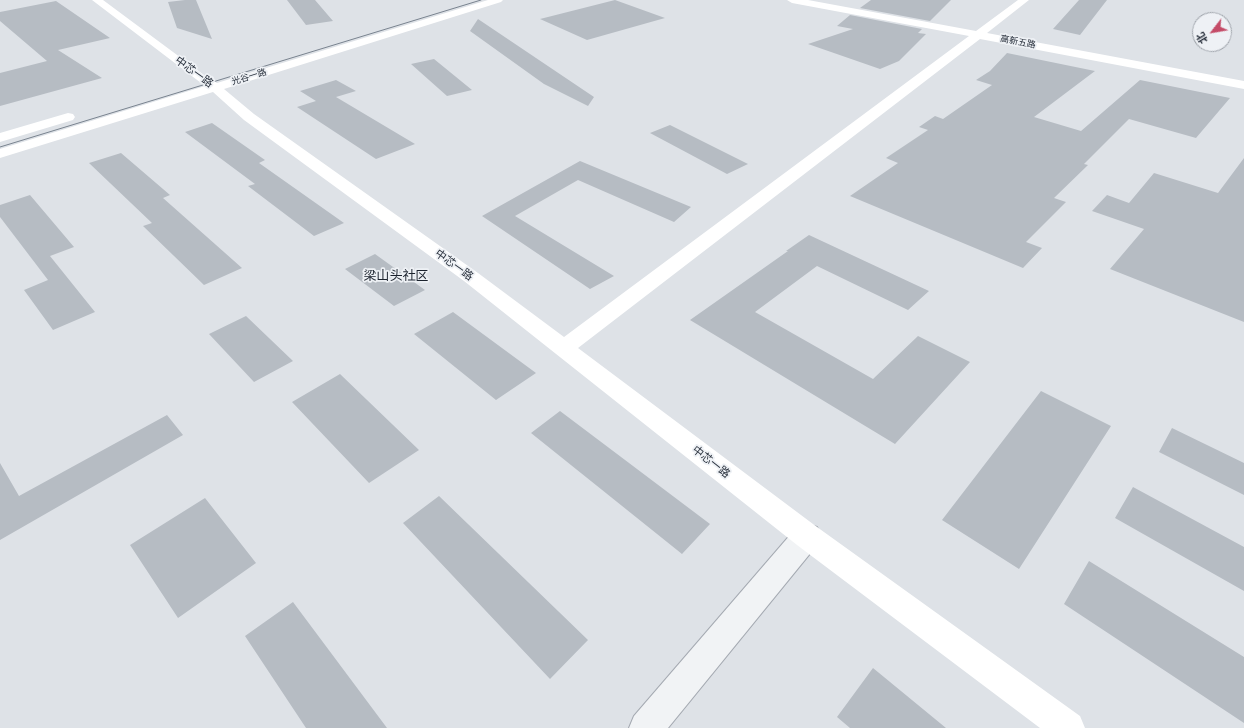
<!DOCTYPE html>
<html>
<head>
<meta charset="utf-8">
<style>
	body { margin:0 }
	#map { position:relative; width:1244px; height:728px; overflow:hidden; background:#dee2e7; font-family:Raleway,"Noto Sans SC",sans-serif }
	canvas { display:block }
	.north { position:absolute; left:1192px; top:12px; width:40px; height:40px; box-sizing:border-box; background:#eef1f5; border:1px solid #9fa4ab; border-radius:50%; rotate:239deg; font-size:11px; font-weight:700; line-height:16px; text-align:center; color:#29313d }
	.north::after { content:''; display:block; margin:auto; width:14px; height:18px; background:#c44b67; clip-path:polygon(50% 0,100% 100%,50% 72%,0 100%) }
</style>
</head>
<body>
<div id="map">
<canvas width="1244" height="728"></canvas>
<div class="north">北</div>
</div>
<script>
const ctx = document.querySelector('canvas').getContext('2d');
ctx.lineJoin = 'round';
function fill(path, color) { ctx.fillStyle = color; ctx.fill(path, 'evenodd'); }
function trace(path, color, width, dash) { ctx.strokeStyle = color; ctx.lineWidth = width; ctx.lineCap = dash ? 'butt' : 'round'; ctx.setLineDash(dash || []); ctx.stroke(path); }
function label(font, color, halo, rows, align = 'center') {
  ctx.font = font + ' Raleway,"Noto Sans SC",sans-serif'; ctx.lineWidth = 3.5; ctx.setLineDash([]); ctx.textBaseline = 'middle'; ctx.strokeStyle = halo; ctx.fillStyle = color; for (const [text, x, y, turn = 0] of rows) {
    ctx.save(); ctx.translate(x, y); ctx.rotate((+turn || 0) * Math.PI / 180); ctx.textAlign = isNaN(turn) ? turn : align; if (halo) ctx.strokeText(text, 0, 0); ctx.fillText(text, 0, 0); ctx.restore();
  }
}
fill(new Path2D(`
	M185 0H196L212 39 177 28 168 2Z
	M287 0H315L333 21 306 25Z
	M615 0 665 18 587 40 540 19Z
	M871 0H951L930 21 860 8Z
	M1079 0H1107L1080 35 1053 29Z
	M56 1 110 38 58 50 102 78 0 106V73L47 61 0 21V12Z
	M850 15 922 29 918 33 926 34 899 61 880 69 808 44 853 29 837 26Z
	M478 19 594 97 588 106 544 84 470 31Z
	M1007 53 1095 71 1034 117 1081 131 1140 80 1230 98 1196 138 1129 119 1084 164 1088 165 1054 198 1066 202 1026 242 1042 248 1023 268 850 196 898 163 886 158 928 130 919 127 935 116 943 119 992 85 976 80 990 71Z
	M434 59 472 90 447 96 411 64Z
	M336 80 356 91 336 97 415 144 376 159 297 107 316 101 300 91Z
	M212 123 265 160 259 163 344 223 314 236 248 186 255 184 185 132Z
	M670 125 748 164 727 174 650 133Z
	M121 153 170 195 163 198 242 268 204 285 143 226 152 223 89 163Z
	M1244 158V322L1110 269 1144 229 1092 211 1107 195 1129 203 1154 173 1218 193Z
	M580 161 691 207 674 222 578 180 515 216 614 276 590 289 482 216Z
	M30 195 74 247 50 256 95 312 53 330 24 290 48 280 0 217V205Z
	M809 235 929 291 908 310 817 266 755 312 873 379 918 336 970 362 895 444 690 320 788 251H786Z
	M375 254 425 290 394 306 345 269Z
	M453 312 536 373 496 400 414 334Z
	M246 316 293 361 254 382 209 334Z
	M340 374 419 450 369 483 292 402Z
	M1041 391 1111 426 1019 569 942 520Z
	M560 411 710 524 682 554 531 433Z
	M167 415 183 435 0 540V463L19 496Z
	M1172 428 1244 463V495L1159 452Z
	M1133 487 1244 547V591L1115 518Z
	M439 496 588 640 550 679 403 523Z
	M205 498 256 563 178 618 130 545Z
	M1089 561 1244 657V723L1064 604Z
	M293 602 387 728H306L245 636Z
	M873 668 946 728H850L837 717Z`), '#b6bcc3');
const street = new Path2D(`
	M807 524 817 527 821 536 817 545 668 728H629L634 716 797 527Z`);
trace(street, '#a4a9b1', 2);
fill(street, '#f1f3f5');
fill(new Path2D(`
	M92 0H103L204 75 217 83 488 0H503L501 2 224 89 254 114 478 273 564 337 969 36 792 3 787 0H808L976 31 1018 0H1029L987 33 1244 81V89L980 39 578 348 817 527 1080 716 1085 728H1040L797 545 464 281 244 120 213 92 0 158V149L205 86Z
	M68 113 73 114 75 117 73 120 0 142V133Z`), '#fff');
trace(new Path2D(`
	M0 147 481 0`), '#79838f', 1);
label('9px', '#29313d', '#eef1f5', [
	["高新五路",1018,42,11],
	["光谷一路",249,77,-17]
]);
label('11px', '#29313d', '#eef1f5', [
	["中芯一路",194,72,36],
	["中芯一路",454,265,36],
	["中芯一路",711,462,38]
]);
label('13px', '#1b222d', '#eef1f5', [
	["梁山头社区",396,276]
]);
</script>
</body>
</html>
